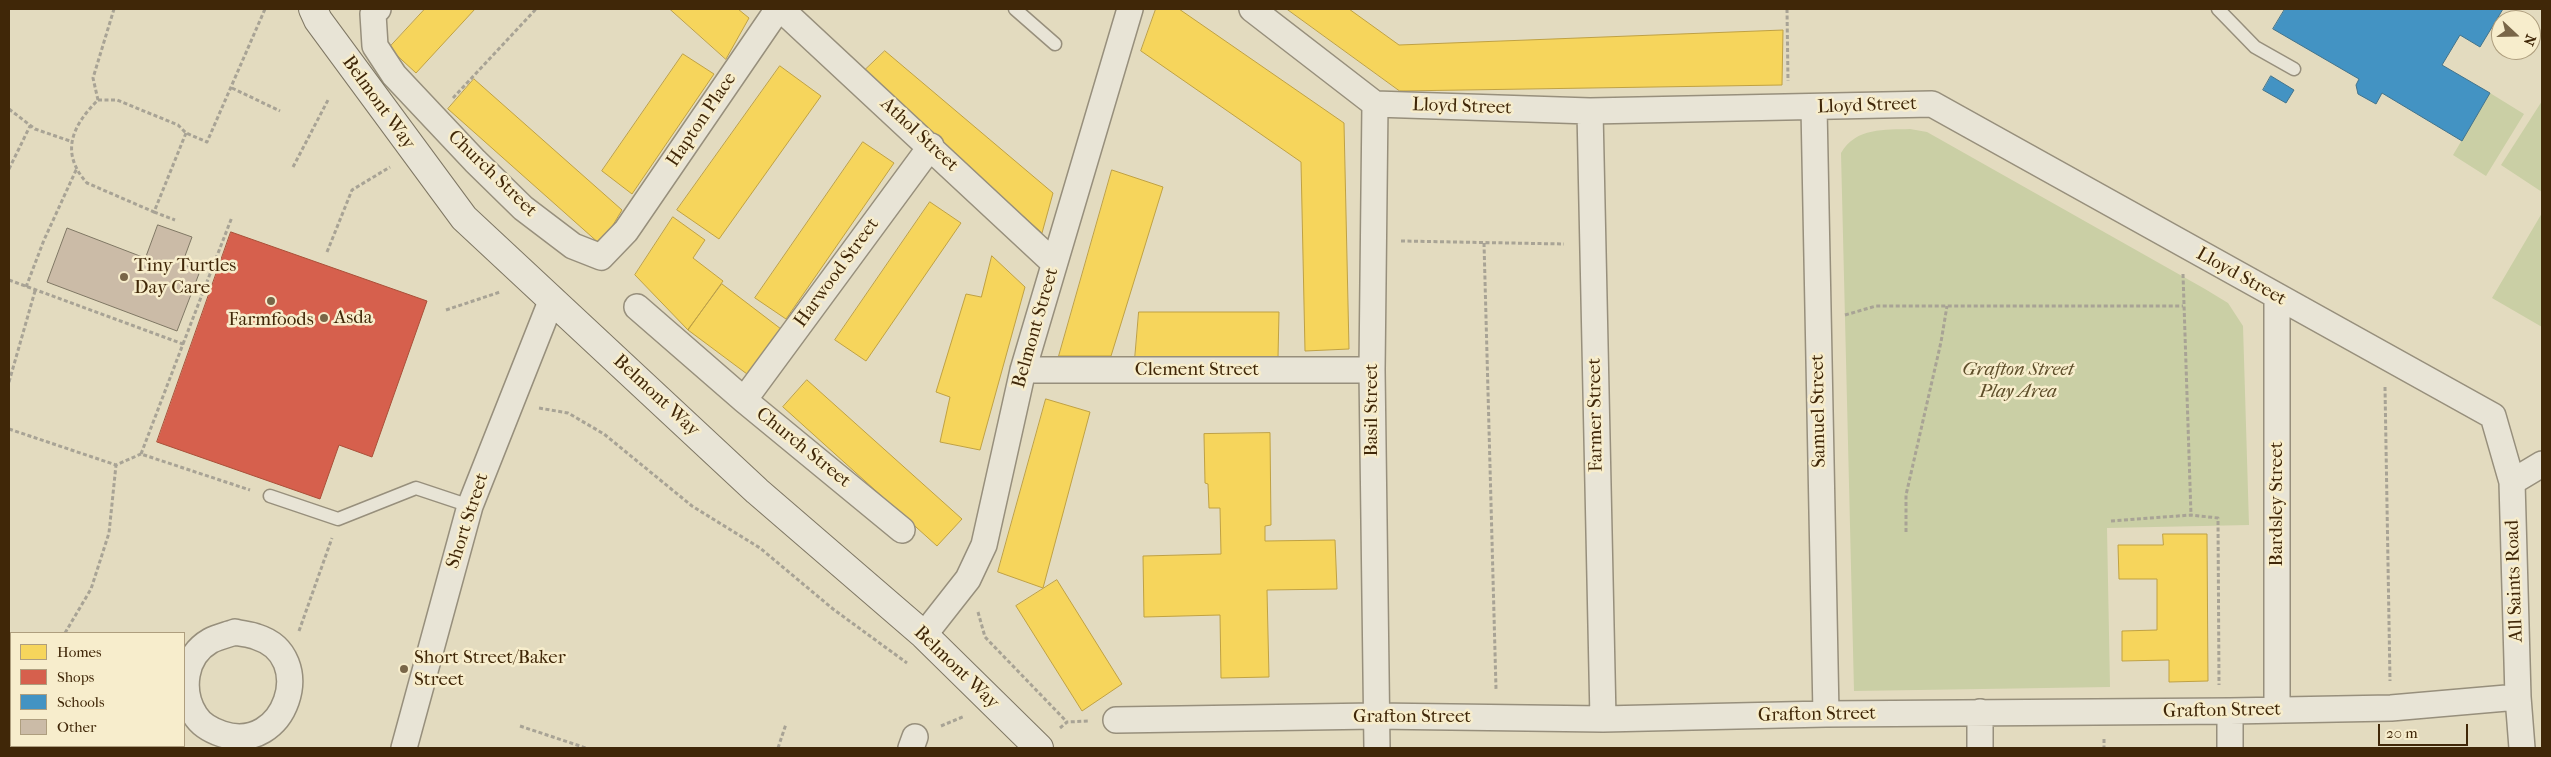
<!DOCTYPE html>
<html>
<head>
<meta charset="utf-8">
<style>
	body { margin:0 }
	#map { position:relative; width:2551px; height:757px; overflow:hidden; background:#e3dbbf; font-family:"IM FELL French Canon",serif }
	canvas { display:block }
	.frame { position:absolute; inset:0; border:10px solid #402708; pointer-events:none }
	.legend { position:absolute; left:10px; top:632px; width:175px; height:115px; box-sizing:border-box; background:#f7edcc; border:1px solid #ae9e7e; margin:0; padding:6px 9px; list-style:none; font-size:15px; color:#402708 }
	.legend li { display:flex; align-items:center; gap:10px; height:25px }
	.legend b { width:25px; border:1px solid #ae9e7e }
	.north { position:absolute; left:2491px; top:10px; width:50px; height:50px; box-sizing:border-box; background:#f7edcc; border:1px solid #ae9e7e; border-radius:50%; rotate:111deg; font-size:14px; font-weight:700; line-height:20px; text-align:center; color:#402708 }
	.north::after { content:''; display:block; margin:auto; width:18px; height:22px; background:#796648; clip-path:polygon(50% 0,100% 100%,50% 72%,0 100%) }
	.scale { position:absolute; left:2378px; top:724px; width:90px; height:22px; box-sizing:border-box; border:2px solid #402708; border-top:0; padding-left:6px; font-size:15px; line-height:18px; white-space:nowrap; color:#402708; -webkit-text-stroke:4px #f7edcc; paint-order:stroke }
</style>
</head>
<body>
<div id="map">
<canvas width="2551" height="757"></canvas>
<div class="frame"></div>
<ul class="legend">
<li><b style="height:14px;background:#f6d55c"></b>Homes</li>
<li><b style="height:14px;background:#d6604d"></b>Shops</li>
<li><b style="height:14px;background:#4393c3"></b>Schools</li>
<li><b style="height:14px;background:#cbbba7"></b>Other</li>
</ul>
<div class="north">N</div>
<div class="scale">20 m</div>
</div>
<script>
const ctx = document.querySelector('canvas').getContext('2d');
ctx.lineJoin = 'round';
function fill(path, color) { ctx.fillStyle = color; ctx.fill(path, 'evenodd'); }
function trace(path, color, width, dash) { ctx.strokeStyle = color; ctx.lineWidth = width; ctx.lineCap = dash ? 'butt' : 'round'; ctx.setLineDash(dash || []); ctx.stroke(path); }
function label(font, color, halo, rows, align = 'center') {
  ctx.font = font + ' "IM FELL French Canon",serif'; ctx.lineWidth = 5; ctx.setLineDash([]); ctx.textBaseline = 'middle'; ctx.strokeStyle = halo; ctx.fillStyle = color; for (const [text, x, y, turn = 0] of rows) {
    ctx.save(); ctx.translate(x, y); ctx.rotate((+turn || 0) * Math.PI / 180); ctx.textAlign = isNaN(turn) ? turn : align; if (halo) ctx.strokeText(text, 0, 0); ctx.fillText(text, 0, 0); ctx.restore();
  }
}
fill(new Path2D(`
	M2490 93 2524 114 2486 176 2453 155Z
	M2542 101V192L2501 165Z
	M1910 129 1927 132 2205 289 2228 303 2243 326 2249 525 2107 528 2110 687 1854 691 1841 153C1856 127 1885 130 1910 129Z
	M2542 213V327L2492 298Z`), '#cacfa5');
const homes = new Path2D(`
	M425 9H475L416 73 389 48Z
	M670 9H738L749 18 726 59Z
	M1156 9H1179L1344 123 1349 349 1305 351 1301 162 1141 51Z
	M1287 9H1349L1399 45 1783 30 1782 85 1400 91Z
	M885 51 1053 193 1042 233 863 72Z
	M683 54 714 74 632 194 602 171Z
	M780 66 821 96 719 239 677 210Z
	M474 79 622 210 601 245 448 109Z
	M863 142 894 163 786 319 755 298Z
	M1112 170 1163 187 1111 356H1059Z
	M930 202 961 223 866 361 835 340Z
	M673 217 705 240 693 258 723 281 688 330 635 275Z
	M992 256 1025 287 980 450 940 442 950 397 936 392 966 294 981 297Z
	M722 284 781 329 747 374 688 330Z
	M1139 312H1279L1278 358 1135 359Z
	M807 380 962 519 937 546 783 407Z
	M1046 399 1090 412 1043 588 998 572Z
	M1270 433 1271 525 1265 526V541L1335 540 1337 589 1267 590 1269 677 1221 678 1220 615 1144 617 1143 556 1221 554 1220 508H1209L1208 484 1205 483 1204 434Z
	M2163 534H2207L2208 681 2169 682V660L2122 661V631L2157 630V579H2119L2118 545H2163Z
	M1057 580 1122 684 1082 711 1016 606Z`);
fill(homes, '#f6d55c');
trace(homes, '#bfa143', 1);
const shops = new Path2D(`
	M231 232 427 301 372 457 339 445 320 499 157 442Z`);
fill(shops, '#d6604d');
trace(shops, '#a94f38', 1);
const schools = new Path2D(`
	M2285 9H2503L2480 47 2460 35 2442 65 2490 93 2462 141 2382 93 2376 104 2358 94 2356 85 2359 79 2273 29Z
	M2271 76 2294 90 2286 103 2263 90Z`);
fill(schools, '#4393c3');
trace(schools, '#42738b', 1);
const building = new Path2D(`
	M158 225 192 237 182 264 200 271 177 331 47 282 67 228 145 258Z`);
fill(building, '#cbbba7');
trace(building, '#7f7764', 1);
const lane = new Path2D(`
	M1015 9 1055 44
	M2218 9 2255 47 2294 69
	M270 496 338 519 416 488 470 506`);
const street = new Path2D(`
	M378 9 373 14 375 46 394 75 475 161 523 208 573 246 601 257 626 231 778 9
	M781 9 1054 263
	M1252 9 1375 104 1590 111 1932 104 2493 416 2512 482 2518 697 2522 748
	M1375 104 1372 370 1377 748
	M1814 107 1826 714
	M1590 111 1603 719
	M2277 297V710
	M637 307 744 400 902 530
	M1023 370H1372
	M744 400 931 146
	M2512 482 2542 464
	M235 632C242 634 250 634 257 637 318 656 286 755 222 734 210 730 201 725 195 715 180 691 184 656 210 641 217 637 227 635 235 632Z
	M924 635 968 579 984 545 1023 370 1130 9
	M2230 711V748
	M1116 720 1375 716 1603 719 1826 714 2230 711 2391 708 2518 697
	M404 748 470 506 552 299
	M911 748 915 737
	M1980 748V712`);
const secondary = new Path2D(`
	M313 9 318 20 464 218 757 491 924 635 1039 748`);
trace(lane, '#978f7c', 15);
trace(street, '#978f7c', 28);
trace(secondary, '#7f7764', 30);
trace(new Path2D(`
	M1787 9 1788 81
	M232 88 280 111
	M453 98 536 9
	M98 100 93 78 114 9
	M9 109 35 129 70 141
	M186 133 154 212 87 183C59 152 73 125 98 100H117L178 125 186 133 207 142 265 9
	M293 167 328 100
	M9 169 30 126
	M154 212 175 220
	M1401 241 1564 244
	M1484 243 1496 689
	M327 252 352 190 390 167
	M2183 274 2191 515
	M9 280 183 344 141 454 250 490
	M26 287 44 240 77 168
	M446 310 500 292
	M1845 315 1876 306H2183
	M183 344 232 217
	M9 382 35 291
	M2385 387 2390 681
	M539 408 568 413 604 434 692 506 760 548 833 609 907 663
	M9 429 116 465 141 454
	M2111 521 2191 515 2218 518 2219 685
	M1906 532V495L1941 342 1947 306
	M978 612 985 637 1067 722
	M299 631 332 538
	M65 633 91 589 109 533 116 465
	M520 726 586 748
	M941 726 965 716
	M1060 728 1067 722 1089 721
	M2104 739V748
	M72 746 75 748
	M778 748 786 724`), '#a8a395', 3, [4, 2.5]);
trace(lane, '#e8e4d6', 12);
trace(street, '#e8e4d6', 25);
trace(secondary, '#e8e4d6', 28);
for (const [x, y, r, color] of [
	[124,277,5,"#796648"],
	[271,301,5,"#796648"],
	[324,318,5,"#796648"],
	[404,669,5,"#796648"]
]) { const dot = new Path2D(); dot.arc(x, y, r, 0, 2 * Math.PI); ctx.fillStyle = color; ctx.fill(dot); trace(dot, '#f7edcc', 2); }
label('19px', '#402708', '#f7edcc', [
	["Belmont Way",378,103,54],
	["Lloyd Street",1867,106,-2],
	["Lloyd Street",1462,107,2],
	["Hapton Place",702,120,-56],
	["Athol Street",919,135,43],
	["Church Street",492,174,44],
	["Harwood Street",837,273,-54],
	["Lloyd Street",2241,277,29],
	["Belmont Street",1036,328,-74],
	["Clement Street",1197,370],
	["Belmont Way",656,396,43],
	["Basil Street",1372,410,-90],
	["Samuel Street",1819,411,-91],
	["Farmer Street",1596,415,-91],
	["Church Street",803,448,39],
	["Bardsley Street",2277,504,-90],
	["Short Street",468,521,-72],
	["All Saints Road",2515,581,-92],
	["Belmont Way",956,668,44],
	["Grafton Street",2222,711,-1],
	["Grafton Street",1817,715,-1],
	["Grafton Street",1412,717]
]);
label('19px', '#402708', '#f7edcc', [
	["Tiny Turtles",134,266],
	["Day Care",134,288],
	["Asda",334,318],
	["Farmfoods",271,320,"center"],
	["Short Street/Baker",414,658],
	["Street",414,680]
], 'left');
label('italic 19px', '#5e4e2a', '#f7edcc', [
	["Grafton Street",2018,370],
	["Play Area",2018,392]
]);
</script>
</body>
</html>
